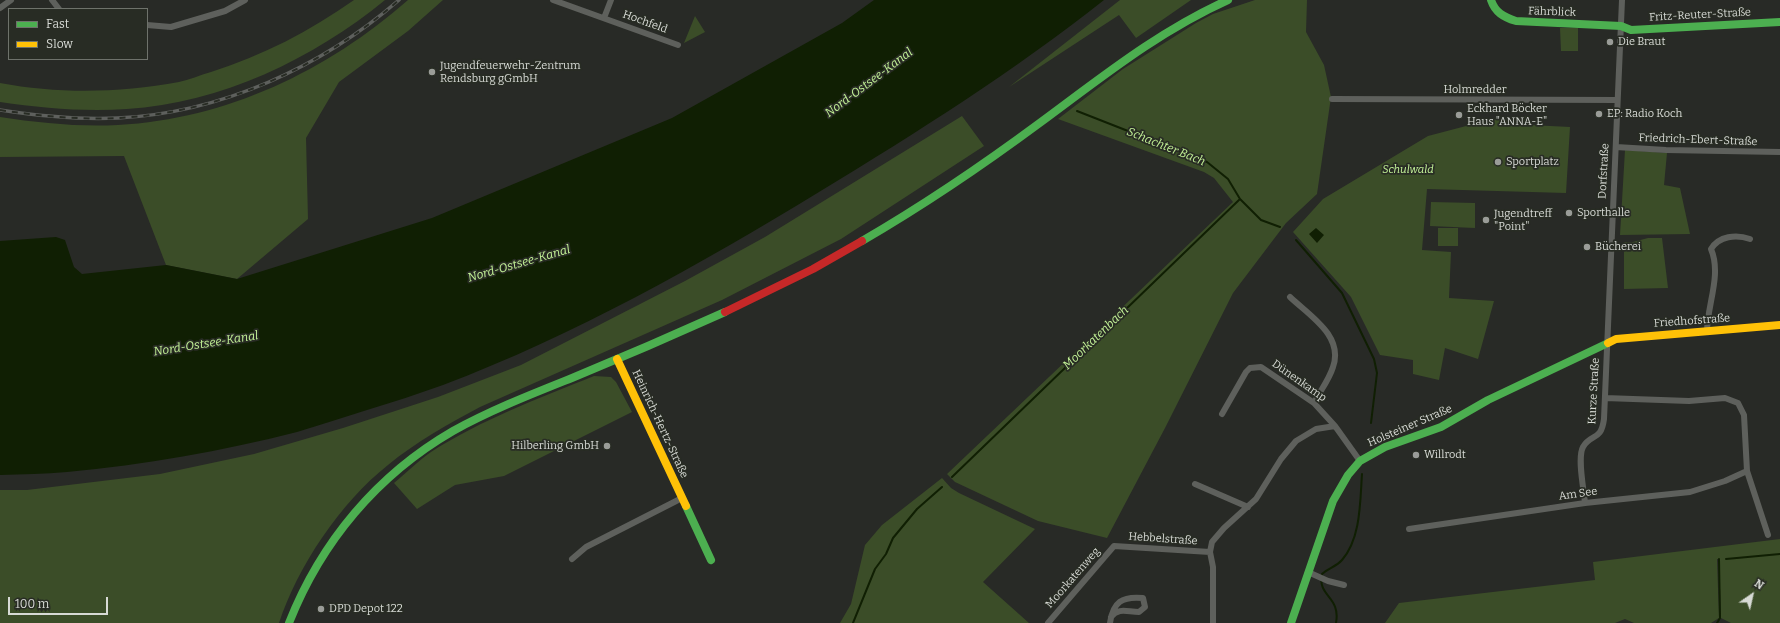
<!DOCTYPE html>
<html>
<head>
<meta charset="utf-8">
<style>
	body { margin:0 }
	#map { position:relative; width:1780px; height:623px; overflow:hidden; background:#282a26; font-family:Bitter,serif }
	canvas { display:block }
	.legend { position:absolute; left:8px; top:8px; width:140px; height:52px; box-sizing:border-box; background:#282c24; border:1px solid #6e726b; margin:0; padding:5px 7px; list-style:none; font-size:12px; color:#d7dad5 }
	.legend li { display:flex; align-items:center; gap:8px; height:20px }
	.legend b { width:20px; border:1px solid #6e726b }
	.north { position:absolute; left:1732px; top:575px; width:40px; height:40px; -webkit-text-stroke:3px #282c24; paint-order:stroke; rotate:34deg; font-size:11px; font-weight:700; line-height:16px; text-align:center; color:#d7dad5 }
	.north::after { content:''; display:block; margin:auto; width:14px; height:18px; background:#d7dad5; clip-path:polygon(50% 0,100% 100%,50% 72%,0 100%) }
	.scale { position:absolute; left:8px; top:597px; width:100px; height:18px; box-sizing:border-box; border:2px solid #d7dad5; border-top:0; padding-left:5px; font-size:12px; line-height:14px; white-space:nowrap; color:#d7dad5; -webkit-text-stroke:3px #282c24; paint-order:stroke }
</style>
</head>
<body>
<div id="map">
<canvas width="1780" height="623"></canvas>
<ul class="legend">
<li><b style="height:5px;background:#4caf50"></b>Fast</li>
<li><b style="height:5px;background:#ffc107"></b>Slow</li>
</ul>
<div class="north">N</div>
<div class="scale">100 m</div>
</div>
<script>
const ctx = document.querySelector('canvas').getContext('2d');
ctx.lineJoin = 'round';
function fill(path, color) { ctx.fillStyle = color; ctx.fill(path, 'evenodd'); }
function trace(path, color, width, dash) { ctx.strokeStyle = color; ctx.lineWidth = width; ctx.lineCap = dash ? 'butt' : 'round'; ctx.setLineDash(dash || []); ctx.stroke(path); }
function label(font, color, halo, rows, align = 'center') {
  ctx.font = font + ' Bitter,serif'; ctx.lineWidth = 3.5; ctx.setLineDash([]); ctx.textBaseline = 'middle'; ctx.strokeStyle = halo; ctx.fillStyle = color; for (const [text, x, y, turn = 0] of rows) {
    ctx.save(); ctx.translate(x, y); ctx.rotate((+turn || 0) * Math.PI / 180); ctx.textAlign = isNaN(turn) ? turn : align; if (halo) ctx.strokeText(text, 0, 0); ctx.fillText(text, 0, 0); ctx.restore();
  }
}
fill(new Path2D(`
	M354 0H385C313 59 221 103 127 109 84 112 42 108 0 102V83C58 94 120 93 179 82 189 80 200 75 211 72 262 56 310 31 354 0Z
	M408 0H443L408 31 339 82 306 138 308 219 237 279 166 265 124 156 0 157V117C39 123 79 127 118 125 227 119 327 71 408 0Z
	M1120 0H1191L1136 38 1119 15 1009 87Z
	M1255 0H1307L1306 32 1324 65 1331 97 1317 194 1286 223 1233 293 1165 428 1107 538 1038 521 955 482 947 474 1233 202 1214 178 1204 172 1058 119 1123 69 1196 23 1213 14Z
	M695 16 705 32 684 43Z
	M1560 28H1578V51H1561Z
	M962 116 984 146 841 239 722 300 480 407C448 424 416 442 388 465 340 503 298 566 279 623H0V490H27L160 474 254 454 343 428 438 397 521 365 685 281 765 237Z
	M1530 116V125L1570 127 1566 193 1427 189 1422 250 1451 252 1449 298 1494 301 1478 359 1445 348 1439 380 1413 374V360L1380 355 1351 297 1293 232 1323 199 1428 136 1489 120Z
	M1625 150 1667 153 1664 185 1680 188 1690 234 1620 235Z
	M1431 202 1475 203V228L1430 226Z
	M1438 228H1458V246H1438Z
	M1648 238H1662L1668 288 1624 289V242H1633Z
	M594 376 611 377 616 382 632 412 504 476 455 485 417 509 394 483C406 473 418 461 431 452 481 420 539 398 594 376Z
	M942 478 951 488 959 493 1035 529 983 582 1029 623H840L851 604 865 545 882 525Z
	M1780 539V623H1731L1721 618 1719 559H1717L1719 618 1711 623H1634L1625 619 1615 623H1385L1399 603 1595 580 1593 562Z`), '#3b4d28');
fill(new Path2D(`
	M874 0H1104C1014 71 918 132 819 192 699 265 575 335 443 385 418 394 393 402 367 410 344 417 321 425 297 432 222 451 144 465 67 472 45 474 22 474 0 475V241L56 237 65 240 74 267 82 274 166 265 237 279 432 218 672 118 842 23Z
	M1316 228 1324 235 1317 243 1309 234Z`), '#101f03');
trace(new Path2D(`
	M1077 111 1207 162 1228 179 1240 199 1261 220 1280 227
	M1296 240 1342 293 1374 359 1377 373 1371 423
	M952 477 1240 199
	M1726 559 1780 554
	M853 623 875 569 886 554 893 538 917 509 942 487
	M1336 623C1341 596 1317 597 1322 574 1328 568 1336 567 1342 560 1361 538 1360 502 1362 474
	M1717 623 1720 618 1719 559`), '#101f03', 2);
trace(new Path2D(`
	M52 0 59 9
	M553 0 678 45
	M0 8 11 0
	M604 18 611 0
	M147 25 171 27 225 11 245 0
	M1332 99 1617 100
	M1616 147 1666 150 1780 152
	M1290 297C1310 316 1344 336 1333 367 1329 380 1320 391 1314 403
	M1707 332C1707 305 1722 275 1711 249 1719 236 1736 234 1750 239
	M1222 414 1246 372 1250 368 1261 367 1314 403 1335 426
	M1747 471 1768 535
	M1195 484 1248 507
	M1585 503C1584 490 1577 458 1583 447 1591 433 1601 442 1604 419L1622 0
	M1409 529 1585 503 1690 492 1725 481 1747 471 1744 415 1738 403 1725 398 1689 401 1605 398
	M572 559 586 547 682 498
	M1308 572 1328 581 1344 585
	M1048 623 1114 546 1210 552
	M1110 623C1113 602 1122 596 1143 598L1145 607 1139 612C1127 612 1119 607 1111 617
	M1213 623V567L1210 552 1212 542 1224 528 1256 499 1281 459 1296 441 1316 429 1335 426 1360 461`), '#5e605c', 6);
trace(new Path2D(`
	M1491 0C1495 12 1503 17 1516 21L1621 26 1631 30 1780 22
	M862 241C924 205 983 165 1041 122 1102 77 1159 31 1228 0
	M686 506 711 560
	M289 623C321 542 377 475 453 431 491 410 532 394 572 378 623 357 674 335 725 312
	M1291 623 1333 501 1348 475 1360 461 1385 447 1441 427 1488 400 1608 343`), '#4caf50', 8);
trace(new Path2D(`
	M1608 343 1616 339 1780 325
	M617 359 686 506`), '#ffc107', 8);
trace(new Path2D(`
	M725 312 813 269 862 241`), '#c62828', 8);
const rail = new Path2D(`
	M0 110C39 116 79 120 118 118 221 113 322 67 399 0`);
trace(rail, '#5e605d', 3.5);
trace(rail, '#282c24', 2, [6]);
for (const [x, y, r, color] of [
	[1610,42,4,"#9a9c98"],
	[432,72,4,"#9a9c98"],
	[1599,114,4,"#9a9c98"],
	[1459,115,4,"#9a9c98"],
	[1498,162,4,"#9a9c98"],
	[1569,213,4,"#9a9c98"],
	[1486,220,4,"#9a9c98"],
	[1587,247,4,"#9a9c98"],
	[607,446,4,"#9a9c98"],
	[1416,455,4,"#9a9c98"],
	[321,609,4,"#9a9c98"]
]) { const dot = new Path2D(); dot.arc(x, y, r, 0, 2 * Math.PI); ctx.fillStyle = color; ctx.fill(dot); trace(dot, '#282c24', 1.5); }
label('11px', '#d7dad5', '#282c24', [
	["Fährblick",1552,12,2],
	["Fritz-Reuter-Straße",1700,15,-3],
	["Hochfeld",645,22,20],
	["Holmredder",1475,90],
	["Friedrich-Ebert-Straße",1698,140,2],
	["Dorfstraße",1604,171,-87],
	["Friedhofstraße",1692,321,-4],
	["Dünenkamp",1299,381,35],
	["Kurze Straße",1594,391,-87],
	["Heinrich-Hertz-Straße",660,424,65],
	["Holsteiner Straße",1410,426,-23],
	["Am See",1578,494,-8],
	["Hebbelstraße",1163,539,4],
	["Moorkatenweg",1073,578,-49]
]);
label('11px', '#d7dad5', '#282c24', [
	["Die Braut",1618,42],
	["Jugendfeuerwehr-Zentrum",440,66],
	["Rendsburg gGmbH",440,79],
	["Eckhard Böcker",1467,109],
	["Haus \"ANNA-E\"",1467,122],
	["EP: Radio Koch",1607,114],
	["Sportplatz",1506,162],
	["Sporthalle",1577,213],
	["Jugendtreff",1494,214],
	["\"Point\"",1494,227],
	["Bücherei",1595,247],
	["Hilberling GmbH",599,446,"right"],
	["Willrodt",1424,455],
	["DPD Depot 122",329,609]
], 'left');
label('italic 11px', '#c6f69a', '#282c24', [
	["Schulwald",1408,170]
]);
label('italic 12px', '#c3f297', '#282c24', [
	["Nord-Ostsee-Kanal",869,83,-37],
	["Schachter Bach",1166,147,22],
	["Nord-Ostsee-Kanal",519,264,-16],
	["Moorkatenbach",1096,338,-44],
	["Nord-Ostsee-Kanal",206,344,-9]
]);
</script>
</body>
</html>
